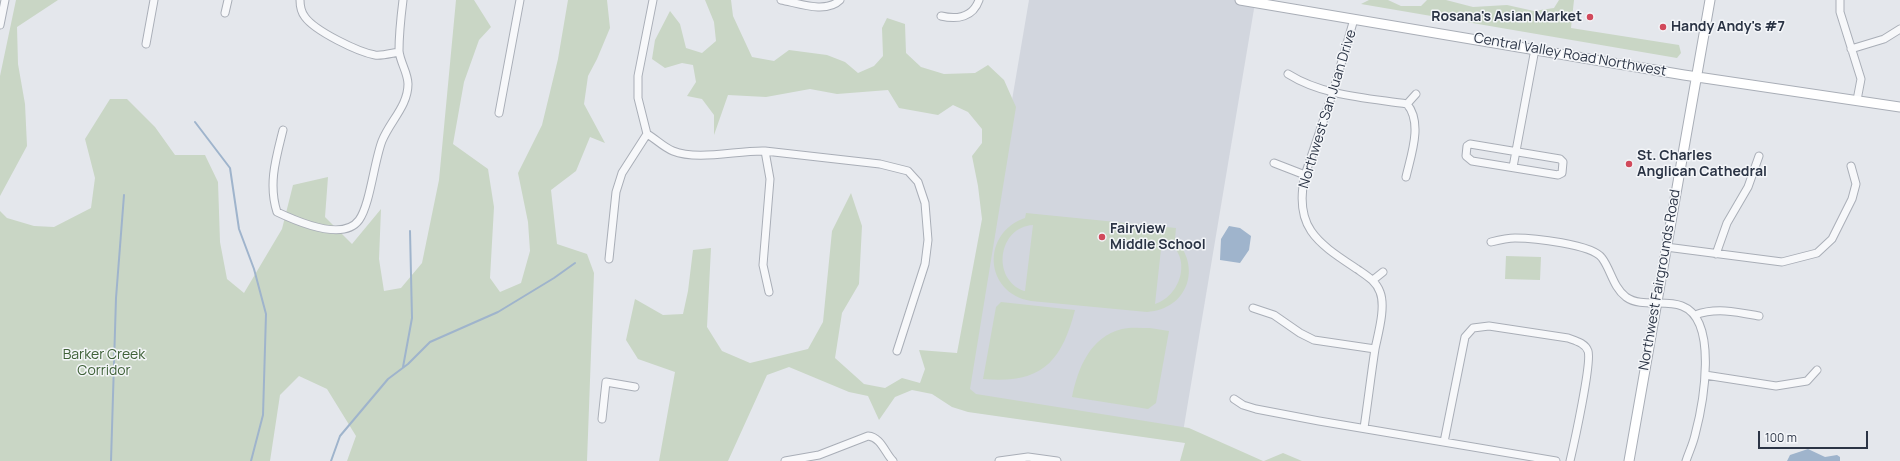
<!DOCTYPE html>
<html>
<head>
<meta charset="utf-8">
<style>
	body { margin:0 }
	#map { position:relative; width:1900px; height:461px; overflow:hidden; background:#e4e7ec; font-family:Manrope,sans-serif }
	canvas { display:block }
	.scale { position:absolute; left:1758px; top:431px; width:110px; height:18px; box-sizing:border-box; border:2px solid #2b3445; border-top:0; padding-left:5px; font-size:12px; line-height:14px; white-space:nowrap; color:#2b3445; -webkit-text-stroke:3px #f4f6f9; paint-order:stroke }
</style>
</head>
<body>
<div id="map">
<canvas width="1900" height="461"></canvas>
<div class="scale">100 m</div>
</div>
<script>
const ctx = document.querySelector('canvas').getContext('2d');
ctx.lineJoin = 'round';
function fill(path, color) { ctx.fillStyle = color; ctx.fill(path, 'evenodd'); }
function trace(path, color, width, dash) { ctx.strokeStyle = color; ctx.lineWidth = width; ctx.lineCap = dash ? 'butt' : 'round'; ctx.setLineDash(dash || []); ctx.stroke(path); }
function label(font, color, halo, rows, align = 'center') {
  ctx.font = font + ' Manrope,sans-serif'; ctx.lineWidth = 3; ctx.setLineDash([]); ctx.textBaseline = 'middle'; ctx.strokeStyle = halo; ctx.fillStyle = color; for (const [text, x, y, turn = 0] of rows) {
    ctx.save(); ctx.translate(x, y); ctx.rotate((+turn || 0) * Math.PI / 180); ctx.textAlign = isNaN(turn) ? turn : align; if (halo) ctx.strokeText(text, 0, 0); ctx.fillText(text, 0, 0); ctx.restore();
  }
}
fill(new Path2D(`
	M1029 0H1240L1255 3 1182 438 961 400Z`), '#d2d6de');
fill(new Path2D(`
	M16 0H58L17 27 18 64 25 104 27 146 0 196V76Z
	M456 0H474L491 27 479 40 464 82 453 144 488 169 494 207 490 278 500 292 521 283 530 251 528 222 518 173 542 125 558 59 568 0H607L610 28 597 59 588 76 584 104 605 143 590 137 576 171 551 190 557 244 587 254 594 273 587 461H347L356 436 327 389 299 376 280 395 270 461H0V211L7 218 34 226 54 227 91 208 95 178 85 139 110 99H127L155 127 175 155H205L218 182 220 242 227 279 244 293 282 229 293 185 328 177 325 217 352 244 381 209 379 259 384 291 401 288 422 263 439 180Z
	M705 0H731L733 16 752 57 774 61 789 50 827 55 845 62 858 73 874 66 883 56 882 28 887 18 905 24 906 53 921 67 944 74 975 73 988 65 1004 80 1016 107 970 389 976 394 1189 428 1263 461H1180L1185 443 968 412 952 407 932 394 912 390 895 397 879 420 868 396 849 392 789 367 767 375 728 461H659L675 372 638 359 626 340 635 299 663 315 683 314 688 291 693 250 711 248 707 327 722 351 750 363 808 349 823 322 832 231 851 193 862 226 859 284 842 313 835 358 864 384 885 388 902 378 920 383 925 369 919 350 957 353 982 219 978 186 972 156 982 143V129L968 112 953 105 938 115 899 108 888 90 837 94 810 89 766 97 728 95 714 135V115L702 99 687 96 696 82 693 65 682 63 665 68 652 59 655 40 670 11 680 24 686 48 702 53 716 41 714 22Z
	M1369 0H1388L1401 6H1421L1427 0H1446L1473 7 1507 5 1534 11 1554 8 1559 0H1574L1571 28 1679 45 1681 53 1677 58 1361 4Z
	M1026 213 1176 228 1175 239C1202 267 1188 309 1147 312L1031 301C984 293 981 233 1025 218ZM1033 225 1025 291H1024C991 279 998 227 1033 225ZM1162 240C1193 250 1184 295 1155 304Z
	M1506 256 1541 257 1540 280 1505 279Z
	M1001 302 1075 310C1061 364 1040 384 983 379L996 307Z
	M1150 328 1169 331 1156 403 1148 409 1072 397C1078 368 1090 337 1122 329 1130 327 1141 328 1150 328Z
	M1283 453 1302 461H1264Z`), '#c9d6c5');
fill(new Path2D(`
	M1229 226 1240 228 1251 236 1249 250 1240 263 1220 260 1221 239Z
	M1808 449 1825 457 1837 455 1840 457V461H1787L1790 455Z`), '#9fb4cc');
trace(new Path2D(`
	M195 122 230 168 239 229 254 269 266 314 263 415 251 461
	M403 367 412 318 410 231
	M111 461 116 298 124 195
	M331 461 340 436 388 379 408 364 430 342 498 312 554 278 575 263`), '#9fb4cc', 2);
const minor = new Path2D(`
	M300 0C300 6 301 12 305 17 315 31 358 52 375 55 382 56 392 53 399 52
	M653 0 638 76V98L647 134C656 139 663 147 673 151 698 161 738 150 765 151L880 164 908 171 918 182 925 203 928 240 925 264 897 351
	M781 0C798 3 826 14 840 0
	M1840 0V12L1861 79 1857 100
	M225 13 228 0
	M941 16C958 20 973 17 979 0
	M1354 19 1333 92 1305 175C1293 228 1318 243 1357 269 1367 276 1376 281 1380 292 1386 307 1378 334 1375 349 1371 375 1368 401 1364 428
	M0 25 5 0
	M146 44 154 0
	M1851 49 1884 39 1900 29
	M1288 74C1323 96 1367 98 1407 104 1423 123 1411 155 1406 177
	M1407 104 1416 94
	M499 113 520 0
	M283 130C276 158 268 184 277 212 296 221 343 242 359 220 370 205 374 162 382 141 390 121 408 106 408 84 408 73 400 62 399 51 399 35 401 16 403 0
	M1470 144 1560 159 1563 162 1562 173 1558 175 1472 161 1466 156 1467 146Z
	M765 151 770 179 763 265 769 292
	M1274 163 1305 175
	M1513 167 1535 49
	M1491 242C1499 240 1507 238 1515 238 1533 238 1592 244 1602 258 1611 270 1613 287 1626 297 1641 308 1665 299 1682 306 1719 320 1703 405 1695 435 1693 444 1689 452 1686 461
	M1666 247 1782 262 1817 253 1832 239 1852 199 1856 184 1851 166
	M1716 254 1727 223 1748 187 1759 156
	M609 259 616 192 622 173 647 134
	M1373 280 1383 272
	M1253 308 1274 315 1300 333 1314 340 1375 349
	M1695 315C1716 307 1738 312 1759 316
	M1705 375 1776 386 1807 381 1817 370
	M1234 399 1243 405 1256 409 1319 421 1556 461
	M602 419 606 382 635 387
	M1444 442 1465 337 1473 328 1489 326 1568 338C1576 341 1585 343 1588 351 1592 362 1574 444 1570 461
	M785 461 819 455 868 436C881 437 885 453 893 461
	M999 461 1028 457 1057 461`);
const secondary = new Path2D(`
	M1240 0 1684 75 1900 107
	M1629 461 1710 0`);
trace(minor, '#a9aeb7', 9);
trace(secondary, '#a9aeb7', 11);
trace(minor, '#f7f8fa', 7);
trace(secondary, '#fff', 9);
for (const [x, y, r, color] of [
	[1590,17,4,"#d1495b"],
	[1663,27,4,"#d1495b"],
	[1629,164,4,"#d1495b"],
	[1102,237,4,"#d1495b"]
]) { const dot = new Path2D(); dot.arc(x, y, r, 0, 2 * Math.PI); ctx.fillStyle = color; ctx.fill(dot); trace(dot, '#f4f6f9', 1.5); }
label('bold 14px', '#2b3445', '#f4f6f9', [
	["Rosana's Asian Market",1582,17,"right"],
	["Handy Andy's #7",1671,27],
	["St. Charles",1637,156],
	["Anglican Cathedral",1637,172],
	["Fairview",1110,229],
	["Middle School",1110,245]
], 'left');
label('14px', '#2b3445', '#f4f6f9', [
	["Central Valley Road Northwest",1570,55,10],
	["Northwest San Juan Drive",1328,109,-73],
	["Northwest Fairgrounds Road",1660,280,-80]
]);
label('14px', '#3f6138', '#f4f6f9', [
	["Barker Creek",104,355],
	["Corridor",104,371]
]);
</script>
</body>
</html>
